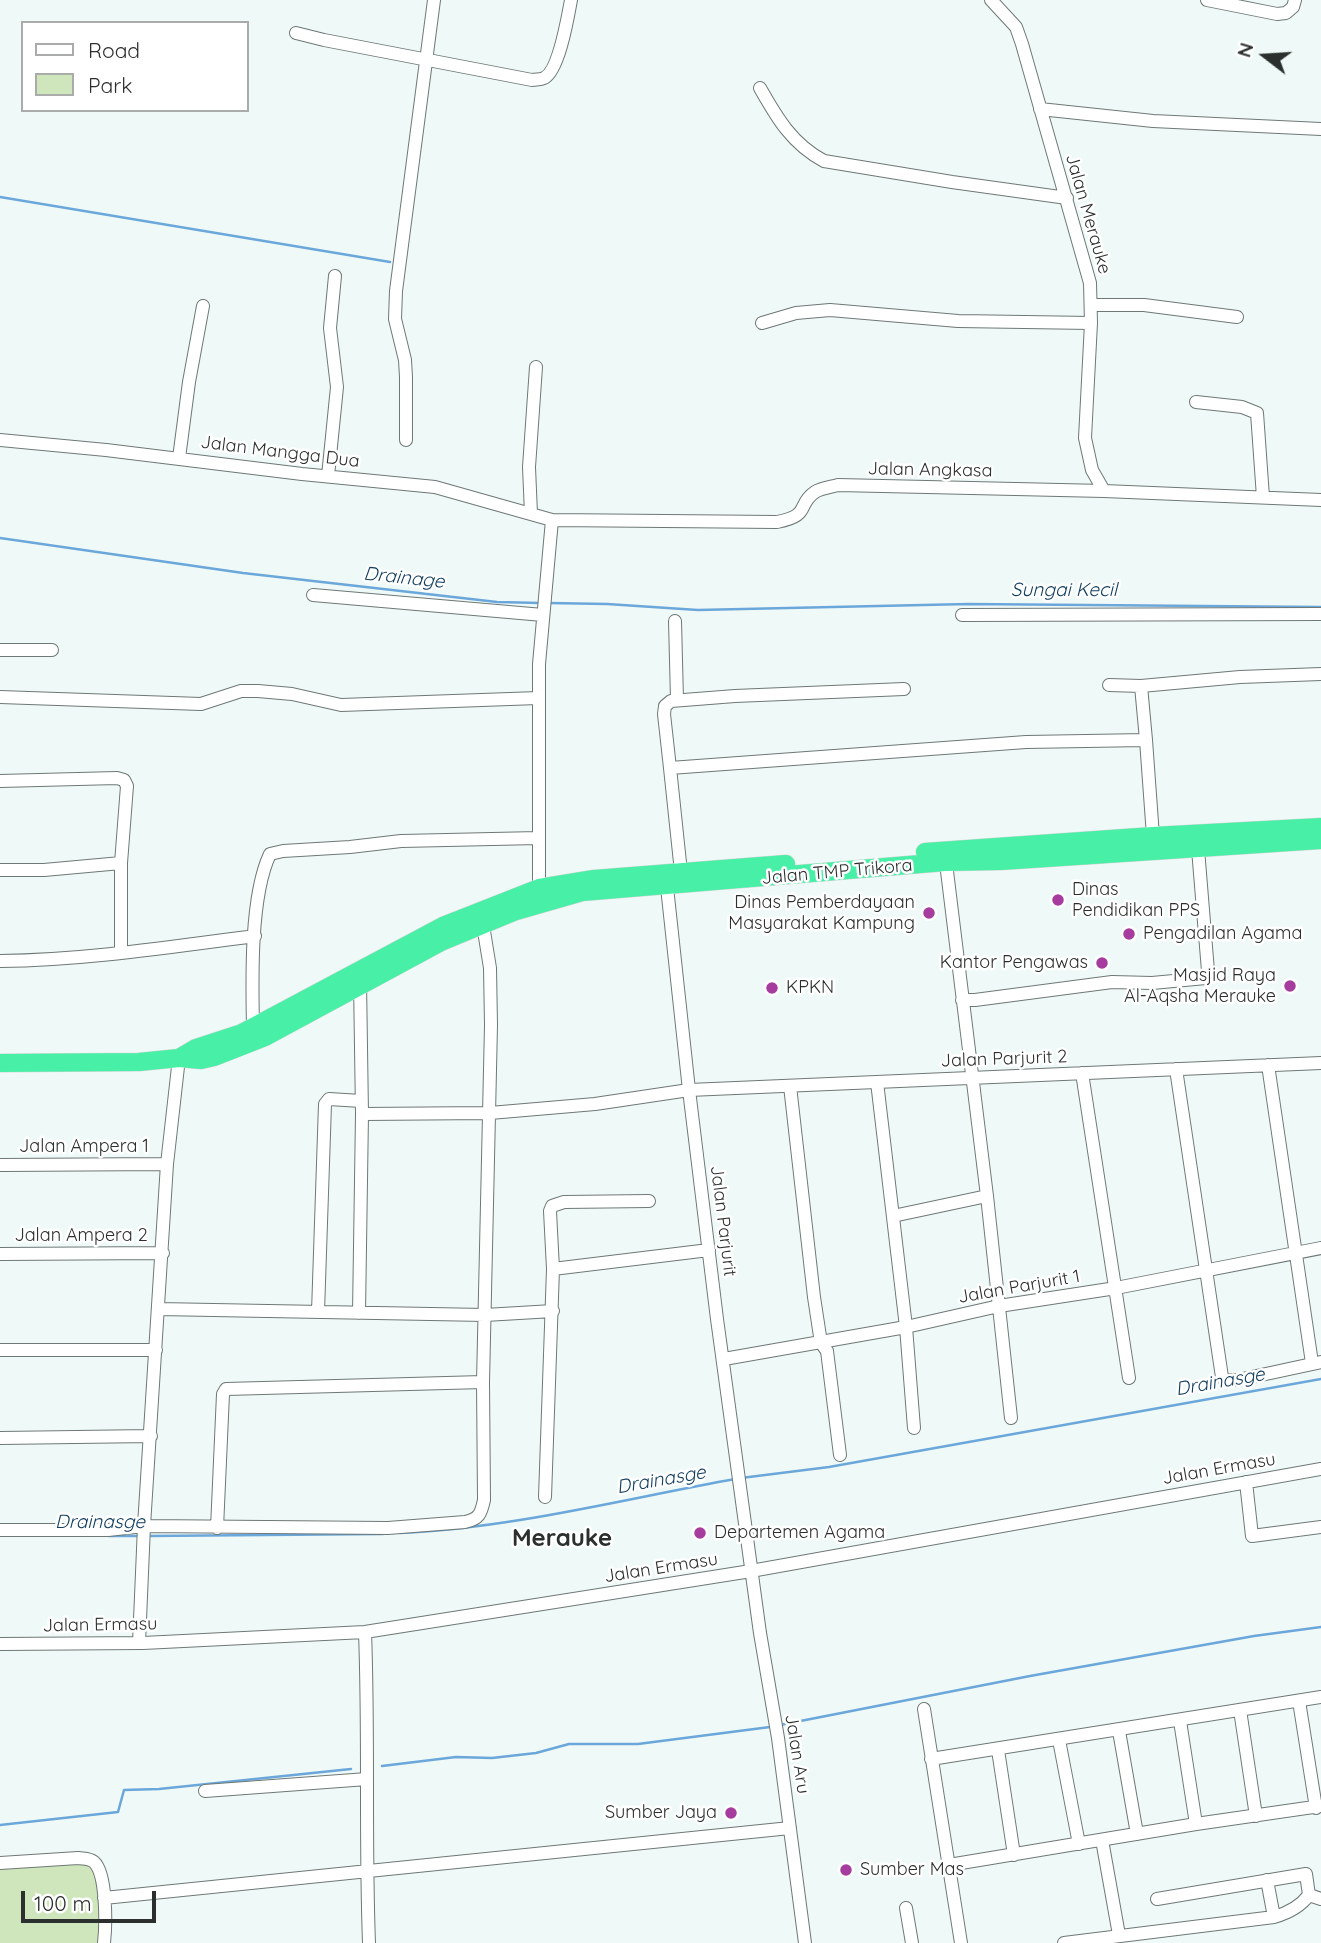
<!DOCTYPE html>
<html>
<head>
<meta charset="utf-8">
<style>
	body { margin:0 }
	#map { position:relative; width:1321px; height:1943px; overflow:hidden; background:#effaf8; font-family:Quicksand,sans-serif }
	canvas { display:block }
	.legend { position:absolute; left:21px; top:21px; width:228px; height:91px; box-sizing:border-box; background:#fff; border:2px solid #aaacab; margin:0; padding:9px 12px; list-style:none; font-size:21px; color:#2b2f2e }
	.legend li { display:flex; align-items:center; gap:14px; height:35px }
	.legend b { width:35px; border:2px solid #aaacab }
	.north { position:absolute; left:1230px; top:21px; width:70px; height:70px; -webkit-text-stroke:5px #fff; paint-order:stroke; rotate:287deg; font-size:19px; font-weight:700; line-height:28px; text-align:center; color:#2b2f2e }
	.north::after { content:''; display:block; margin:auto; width:24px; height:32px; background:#2b2f2e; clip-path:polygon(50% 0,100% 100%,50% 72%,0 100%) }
	.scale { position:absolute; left:21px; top:1891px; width:135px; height:32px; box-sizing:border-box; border:4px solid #2b2f2e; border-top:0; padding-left:9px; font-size:21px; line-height:24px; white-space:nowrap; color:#2b2f2e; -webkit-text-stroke:5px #fff; paint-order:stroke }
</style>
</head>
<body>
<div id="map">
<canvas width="1321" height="1943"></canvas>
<ul class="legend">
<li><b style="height:9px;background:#fff"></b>Road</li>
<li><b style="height:19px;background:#cfe6bc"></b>Park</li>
</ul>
<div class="north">N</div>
<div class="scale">100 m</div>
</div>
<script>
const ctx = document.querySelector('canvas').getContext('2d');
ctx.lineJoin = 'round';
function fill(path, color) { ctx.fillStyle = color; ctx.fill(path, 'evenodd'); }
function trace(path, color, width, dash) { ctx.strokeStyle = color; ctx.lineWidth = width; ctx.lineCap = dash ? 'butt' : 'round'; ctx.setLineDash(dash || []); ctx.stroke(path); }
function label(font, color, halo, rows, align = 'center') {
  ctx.font = font + ' Quicksand,sans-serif'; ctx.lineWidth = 5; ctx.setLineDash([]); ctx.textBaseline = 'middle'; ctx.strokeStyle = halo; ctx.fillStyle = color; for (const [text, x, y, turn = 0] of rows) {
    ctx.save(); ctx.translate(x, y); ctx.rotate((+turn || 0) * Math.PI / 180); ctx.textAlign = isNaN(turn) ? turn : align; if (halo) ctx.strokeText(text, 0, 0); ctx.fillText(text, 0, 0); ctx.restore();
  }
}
fill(new Path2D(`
	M80 1860 95 1868 99 1895 101 1943H0V1864Z`), '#cfe6bc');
trace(new Path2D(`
	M0 197 390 262
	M0 538 243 573 497 602 541 603
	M548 603 607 604 698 610 968 604 1321 607
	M741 1478 829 1467 1321 1379
	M400 1533C513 1528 624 1499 735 1479
	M109 1536H141
	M148 1536 383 1534
	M780 1725 1030 1676 1254 1636 1321 1627
	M382 1766 456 1757 492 1758 536 1753 569 1744H638L770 1727
	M0 1825 118 1812 124 1790 159 1789 351 1769`), '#6ba7da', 2.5);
const minor = new Path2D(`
	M991 0 1016 27 1022 44 1090 283 1091 323 1085 438 1092 470 1104 491
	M1207 0 1277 14 1286 13 1293 7 1295 0
	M296 33 324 40 532 80C536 79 540 80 544 78 559 71 568 16 571 0
	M760 88C777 118 792 144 824 161L952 182 1067 198
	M1040 109 1153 121 1321 129
	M1091 305H1144L1237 317
	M762 323 796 313 830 310 958 321 1091 323
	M1196 402 1242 407 1257 413 1263 497
	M0 440 106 450 302 474 435 487 552 520 777 522C812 515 796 505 815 492 821 488 831 487 838 485L1104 491 1321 500
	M406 440V377L405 360 395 319 396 291 434 0
	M179 458 189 382 203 306
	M328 476 337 387 330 328 335 276
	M531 514 529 467 536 367
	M313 595 543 615
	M962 615 1321 614
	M675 621 677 700
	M0 650H52
	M1109 685 1141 686 1240 677 1321 674
	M1141 686 1146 740
	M904 689 735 696 671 701 665 706 664 714 670 768 1026 742 1146 740 1153 836
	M0 697 201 704 241 691H258L292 694 341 705 538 698
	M670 768 681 872
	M0 781 117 778 124 780 127 786 121 863V953
	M945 855 987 1196 1011 1418
	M0 870H44L121 863
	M666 878 689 1090 717 1319 760 1633 778 1738 805 1943
	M539 888V664L552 520
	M0 961C85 960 170 947 255 936
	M962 1000H975L1112 982 1152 983 1206 978 1208 971 1198 849
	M253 1027C252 980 250 896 270 854L283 851 350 847 401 841 538 838
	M1268 1065 1312 1363
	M1176 1069 1222 1377 1225 1380H1238L1321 1362
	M1082 1073 1129 1378
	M877 1082 906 1327 914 1428
	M790 1086 814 1297 821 1343 827 1351 840 1455
	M362 1114 490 1113 595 1104 689 1090 1321 1063
	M0 1165 167 1164
	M893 1216 987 1196
	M0 1254 163 1253
	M553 1269 550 1211 552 1206 564 1202 649 1201
	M159 1309 485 1315 553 1311
	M318 1312 325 1104 329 1099 361 1101
	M359 1313 362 1114 360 981
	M0 1350H156
	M724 1359 906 1327 999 1306 1116 1288 1321 1248
	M0 1438 151 1436
	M1246 1482 1252 1536 1321 1527
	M545 1497 553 1269 709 1250
	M217 1528 223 1394 226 1389 483 1382
	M0 1530H108L144 1526 388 1528 465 1522C479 1519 481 1514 484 1500L483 1382 491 1025 490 968 483 925
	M365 1632C369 1736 365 1839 369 1943
	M139 1643 144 1526 167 1164 179 1058
	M0 1644 143 1643 365 1632 751 1571 1321 1469
	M1299 1701 1316 1808
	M924 1709 961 1943
	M1240 1710 1256 1816
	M1180 1721 1196 1824
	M1119 1731 1137 1834
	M1059 1740 1079 1844
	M998 1750 1014 1855
	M931 1759 1321 1697
	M205 1791 367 1779
	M1102 1840 1119 1935
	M0 1863 78 1858C84 1859 89 1858 94 1862 107 1874 106 1925 104 1943
	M949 1865 1196 1824 1321 1806
	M104 1898 790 1828
	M1157 1899 1306 1874 1309 1895 1321 1899
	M906 1908 912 1943
	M1274 1917C1288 1913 1300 1907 1309 1895
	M1064 1943 1274 1917 1267 1880`);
const highway = new Path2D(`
	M925 852 1153 836 1321 827
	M179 1058 196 1048 242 1033 445 925 539 888 594 879 786 864
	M0 1063 139 1062 179 1058 201 1060 214 1057 265 1037 441 942 516 911 582 892 945 862 1001 861 1321 840`);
trace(minor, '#6e7876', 14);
trace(highway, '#d5d5d5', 19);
trace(minor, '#fff', 12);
trace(highway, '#48f0a7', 18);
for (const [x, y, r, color] of [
	[1058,900,7,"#a63c9d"],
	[929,913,7,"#a63c9d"],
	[1129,934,7,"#a63c9d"],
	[1102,963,7,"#a63c9d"],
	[1290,986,7,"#a63c9d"],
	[772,988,7,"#a63c9d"],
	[700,1533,7,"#a63c9d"],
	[731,1813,7,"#a63c9d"],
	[846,1870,7,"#a63c9d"]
]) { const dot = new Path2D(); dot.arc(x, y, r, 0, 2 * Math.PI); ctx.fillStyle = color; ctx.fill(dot); trace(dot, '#fff', 2.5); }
label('18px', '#2b2f2e', '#fff', [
	["Jalan Merauke",1088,214,74],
	["Jalan Mangga Dua",280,452,7],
	["Jalan Angkasa",930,470,1],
	["Jalan TMP Trikora",837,872,-5],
	["Jalan Parjurit 2",1004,1059,-2],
	["Jalan Ampera 1",84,1147],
	["Jalan Parjurit",723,1221,83],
	["Jalan Ampera 2",81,1236],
	["Jalan Parjurit 1",1019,1287,-10],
	["Jalan Ermasu",1219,1469,-10],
	["Jalan Ermasu",661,1568,-9],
	["Jalan Ermasu",100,1625,-1],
	["Jalan Aru",797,1754,81]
]);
label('18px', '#2b2f2e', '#fff', [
	["Dinas",1072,890],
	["Pendidikan PPS",1072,911],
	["Dinas Pemberdayaan",915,903,"right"],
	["Masyarakat Kampung",915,924,"right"],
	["Pengadilan Agama",1143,934],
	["Kantor Pengawas",1088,963,"right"],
	["Masjid Raya",1276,976,"right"],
	["Al-Aqsha Merauke",1276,997,"right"],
	["KPKN",786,988],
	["Departemen Agama",714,1533],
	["Sumber Jaya",717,1813,"right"],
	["Sumber Mas",860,1870]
], 'left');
label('italic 19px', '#123f61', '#fff', [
	["Drainage",404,578,6],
	["Sungai Kecil",1064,590],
	["Drainasge",1220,1382,-10],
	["Drainasge",661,1480,-10],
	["Drainasge",100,1522]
]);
label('bold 24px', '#2b2f2e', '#fff', [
	["Merauke",562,1539]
]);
</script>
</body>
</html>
